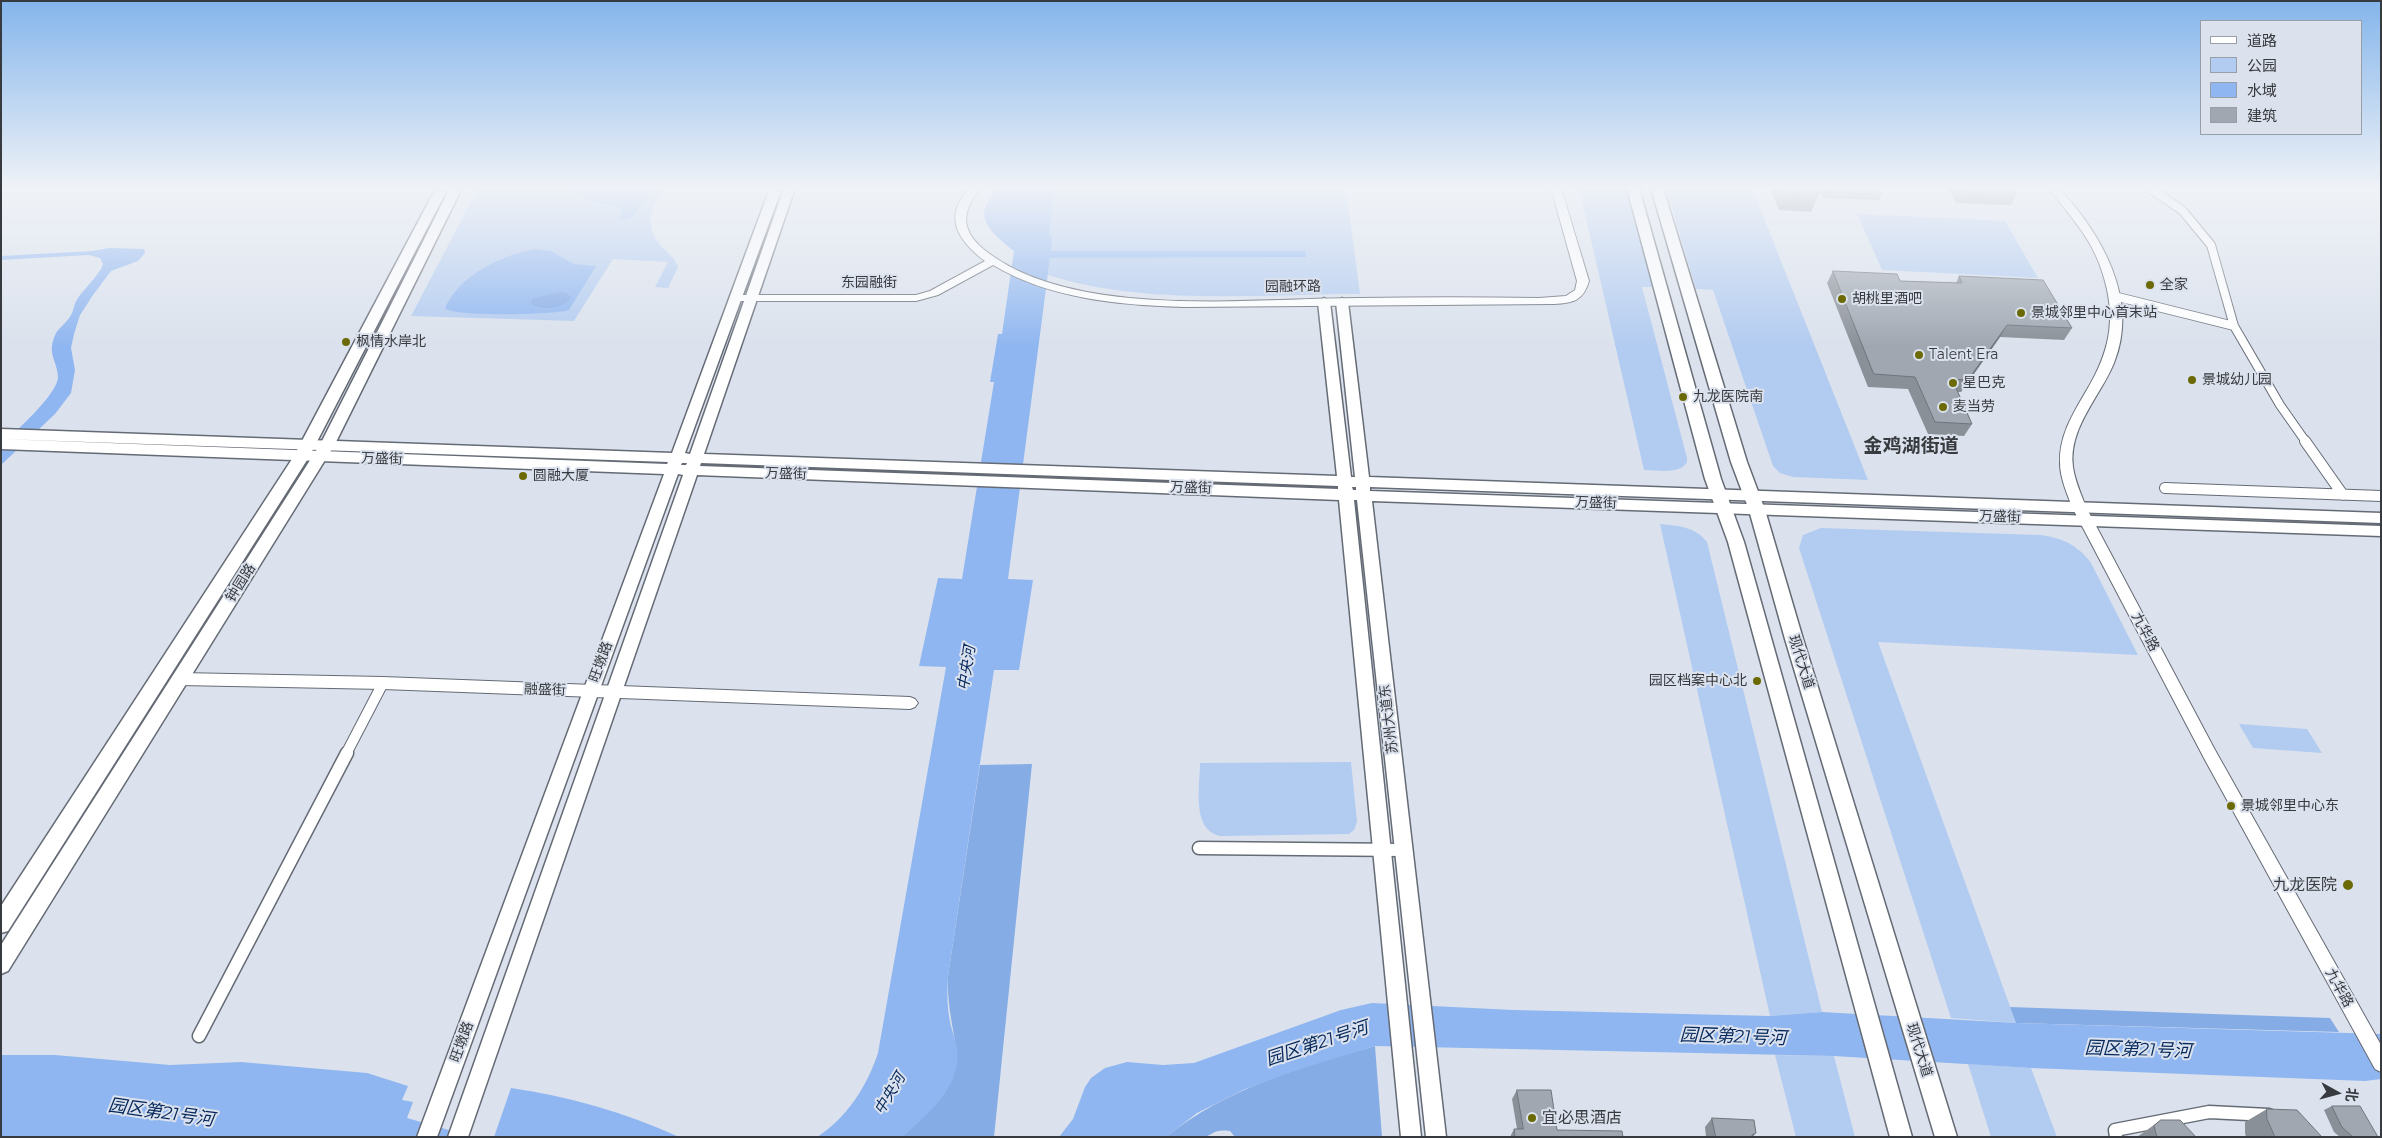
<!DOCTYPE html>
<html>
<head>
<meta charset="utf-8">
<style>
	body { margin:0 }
	#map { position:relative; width:2382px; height:1138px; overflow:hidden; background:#dbe2ed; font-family:Montserrat,"Noto Sans SC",sans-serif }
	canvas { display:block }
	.frame { position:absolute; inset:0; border:2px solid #373a3e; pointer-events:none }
	.legend { position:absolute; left:2200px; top:20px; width:162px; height:115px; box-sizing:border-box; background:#dbe2ed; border:1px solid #999fa7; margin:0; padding:6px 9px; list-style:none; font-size:15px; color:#373a3e }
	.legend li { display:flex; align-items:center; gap:10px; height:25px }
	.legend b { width:25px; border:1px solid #999fa7 }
	.north { position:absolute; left:2312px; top:1068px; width:50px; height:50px; -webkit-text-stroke:4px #dbe2ed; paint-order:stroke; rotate:97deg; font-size:14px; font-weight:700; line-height:20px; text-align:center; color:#373a3e }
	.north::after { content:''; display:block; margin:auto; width:18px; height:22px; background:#373a3e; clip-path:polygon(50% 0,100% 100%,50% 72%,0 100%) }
</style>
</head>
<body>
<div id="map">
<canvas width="2382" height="1138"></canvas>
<div class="frame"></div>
<ul class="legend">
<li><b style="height:6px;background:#fff"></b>道路</li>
<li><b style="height:14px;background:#b2cbf0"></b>公园</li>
<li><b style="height:14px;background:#8fb6f0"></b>水域</li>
<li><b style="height:14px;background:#a0a7b1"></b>建筑</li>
</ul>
<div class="north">北</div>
</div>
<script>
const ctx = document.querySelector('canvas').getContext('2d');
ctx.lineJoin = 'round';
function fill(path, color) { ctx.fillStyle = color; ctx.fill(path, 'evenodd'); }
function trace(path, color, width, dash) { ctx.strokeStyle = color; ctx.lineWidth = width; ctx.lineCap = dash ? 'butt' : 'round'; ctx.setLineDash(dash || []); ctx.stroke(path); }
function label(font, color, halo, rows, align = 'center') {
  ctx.font = font + ' Montserrat,"Noto Sans SC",sans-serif'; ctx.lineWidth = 4; ctx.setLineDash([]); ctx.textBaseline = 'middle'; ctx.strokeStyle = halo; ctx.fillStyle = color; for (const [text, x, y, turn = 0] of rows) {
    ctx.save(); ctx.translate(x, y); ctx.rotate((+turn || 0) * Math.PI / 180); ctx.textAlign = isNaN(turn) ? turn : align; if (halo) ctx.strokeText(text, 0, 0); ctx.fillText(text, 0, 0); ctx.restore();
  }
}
fill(new Path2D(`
	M478 188H667C649 204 644 228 661 246 668 253 675 258 678 267L668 288 655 287 668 262 613 259 574 321 411 316Z
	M1055 188H1346L1360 294C1257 294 1146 306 1048 275L1052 237 1049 236Z
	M1579 188H1627L1653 287H1642L1687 458V462C1680 475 1657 470 1644 470Z
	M1666 188H1752L1868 480 1793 477 1780 473 1773 466 1713 290 1696 289Z
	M1857 214 2005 221 2038 278 1882 270Z
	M1660 524C1677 526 1695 526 1707 542L1822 1012 1770 1016Z
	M1821 528 2040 535C2062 538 2077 544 2091 563L2138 655 1878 642 2016 1023 1951 1018 1799 548 1803 535Z
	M2239 724 2307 729 2322 753 2253 748Z
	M1351 762 1357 822 1354 830 1349 834 1221 836C1191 831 1200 786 1200 763Z
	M1775 1055 1834 1056 1855 1137H1796Z
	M1968 1064 2031 1068 2057 1137H1991Z`), '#b2cbf0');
fill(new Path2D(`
	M556 292H566L571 296V299C564 309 539 312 530 303L533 298Z
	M1032 764 994 1137H901C930 1112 964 1083 955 1041 951 1018 947 999 948 976L980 765Z
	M2010 1007 2330 1018 2339 1032 2016 1023Z
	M1375 1046 1382 1137H1235L1230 1131C1212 1129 1215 1135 1203 1137 1192 1138 1178 1137 1166 1137 1226 1088 1302 1067 1375 1046Z`), '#86ace6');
fill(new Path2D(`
	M568 188H658L643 201 633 217 622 220 619 218 622 208C602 203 585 202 568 188Z
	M999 188H1055L1049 236H1052L1051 251H1305L1306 257 1050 258 1008 579 1033 580 1019 670H994L948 976C947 993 947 1009 951 1026 953 1034 956 1041 957 1049 962 1087 927 1115 901 1137H817C847 1118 867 1086 878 1053L946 667 919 666 938 578 962 579 994 382H990L998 334H1002L1014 251C989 231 970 215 999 188Z
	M109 248 144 249 145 253 138 261 111 271 93 295 80 315 74 334 71 348 75 370 71 393 55 414 1 465V445C14 433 58 394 58 377 57 359 46 354 56 333 60 327 67 322 71 315 74 310 74 303 78 298 84 289 101 273 103 264L100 258 89 255 1 260V256L93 251Z
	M534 249 551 251 574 264 596 266 569 310C554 315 453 317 445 308 460 275 500 256 534 249ZM562 292 570 294 571 298C564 309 538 312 530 303L533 298Z
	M1372 1003 1513 1010 1770 1016 1822 1012 2016 1023 2381 1034V1079L2365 1081 2031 1068 1834 1056 1375 1046 1296 1070 1243 1090 1197 1113 1166 1137H1059L1073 1119 1085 1087 1091 1078 1105 1068 1127 1062 1163 1065 1194 1063 1341 1010Z
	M1 1055H55L170 1065 241 1062 367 1073 408 1086 402 1100 413 1102 407 1118 473 1137H1Z
	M511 1088C569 1096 626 1113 679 1137H494Z`), '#8fb6f0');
const minorFar2 = new Path2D(`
	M2149 188 2182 210 2211 245 2234 326 2280 405 2306 442
	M2114 296 2234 326`);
const minorFar1 = new Path2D(`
	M2305 441 2343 495
	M2165 488 2381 496
	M346 754 383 683`);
const minor = new Path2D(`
	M1199 848 1404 850
	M199 1036 347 753
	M2116 1137 2115 1130 2209 1112 2269 1115`);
const tertiary = new Path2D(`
	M970 188H980C961 213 960 231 987 252 1076 320 1253 298 1360 298 1420 297 1479 297 1539 298L1566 296 1575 290 1577 281 1551 188H1561L1589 281C1583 301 1573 303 1554 304L1184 307C1119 305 1050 299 993 265L938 295 916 301H736L730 298 736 295H916L930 291 985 261C958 241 942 216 970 188Z
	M2049 188H2059C2101 234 2140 299 2114 363 2100 397 2068 428 2073 467 2075 481 2081 494 2086 507L2215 750 2381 1045V1072L2375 1069 2205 760 2072 507C2067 493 2060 478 2060 463 2059 437 2072 415 2085 393 2112 349 2118 313 2099 263 2088 234 2067 213 2049 188Z
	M180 673 383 677 910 697 915 699 918 703 915 707 910 709 383 689 180 685 175 683 173 679 175 675Z`);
const secondary = new Path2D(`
	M770 188H782L685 453 690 454 784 188H795L704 454 1337 476 1318 302 1324 298 1330 302 1351 477H1355L1336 302 1342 298 1348 302 1369 477 2381 513V523L1370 487V491L2381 526V536L1372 501 1446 1137H1426L1357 500H1354L1421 1137H1401L1339 500 697 475 468 1137H448L683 475 678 474 437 1137H417L664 474 1 449V439L667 464 668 462 1 439V429L672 453ZM682 463H687L686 465H681ZM701 463 1338 486V489L700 466ZM1352 487H1356V490H1353Z`);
const primary = new Path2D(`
	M436 188H448L309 457 8 931 1 933V906L294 456Z
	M450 188H462L335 444 8 971 1 974V945L321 443Z
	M1627 188H1639L1721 479 1744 542 1912 1137H1890L1728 542 1705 479Z
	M1651 188H1663L1747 462 1765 510 1803 639 1957 1137H1935L1785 639 1749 510 1731 462Z`);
trace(minorFar2, '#656b75', 10);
trace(minorFar1, '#656b75', 12);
trace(minor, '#656b75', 15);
trace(tertiary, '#656b75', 2);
trace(secondary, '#656b75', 3);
trace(primary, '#656b75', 3);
trace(minorFar2, '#fff', 8);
trace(minorFar1, '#fff', 10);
trace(minor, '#fff', 12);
fill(tertiary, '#fff');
fill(secondary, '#fff');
fill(primary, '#fff');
fill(new Path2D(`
	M1770 188H1816L1819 194 1811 212 1779 210Z
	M1819 188H1879L1882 194 1879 200 1823 198Z
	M1948 188H2013L2017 194 2011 205 1956 203Z
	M1833 271 1900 281 1956 283 1959 276 2072 328 2064 340 2000 337 1961 392H1958L1972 424 1964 436 1928 434 1908 389 1868 387 1827 283Z
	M1517 1090 1557 1130 1623 1137H1510L1514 1129H1517L1512 1099Z
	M2332 1106 2378 1137H2340L2334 1132 2324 1110Z
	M2267 1109 2322 1137H2246L2245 1133V1122Z
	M1712 1118 1756 1133 1753 1137H1706L1705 1127Z
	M2161 1120 2196 1137H2137Z`), '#8a9098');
fill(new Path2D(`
	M2007 325 2000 337 1961 392 1968 380Z`), '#70757c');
const building = new Path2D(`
	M1784 188H1816L1819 194 1785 192Z
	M1824 188H1879L1882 194 1826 192Z
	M1959 188H2013L2017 194 1962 192Z
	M1833 271 1897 274 1900 281 1962 283 1959 276 2043 280 2072 328 2007 325 1968 380 1952 379 1972 424 1935 422 1915 377 1874 374Z
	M1517 1090H1551L1557 1130 1622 1131 1623 1137H1515L1514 1129H1523Z
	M2332 1106H2360L2378 1137H2353L2342 1127Z
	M2267 1109 2297 1110 2322 1137H2275L2267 1119Z
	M1712 1118 1754 1120 1756 1133 1752 1135V1137H1716Z
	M2161 1120H2180L2196 1137H2157L2154 1126Z`);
fill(building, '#a0a7b1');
trace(building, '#70757c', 1);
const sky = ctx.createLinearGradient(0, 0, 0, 347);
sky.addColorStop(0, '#84b5eb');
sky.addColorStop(0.54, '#eff2f7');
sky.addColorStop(1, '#eff2f700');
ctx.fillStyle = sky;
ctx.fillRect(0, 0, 2382, 347);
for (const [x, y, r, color] of [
	[2150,285,5,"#6c6a06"],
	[1842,299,5,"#6c6a06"],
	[2021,313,5,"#6c6a06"],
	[346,342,5,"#6c6a06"],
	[1919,355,5,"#6c6a06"],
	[2192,380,5,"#6c6a06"],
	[1953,383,5,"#6c6a06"],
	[1683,397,5,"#6c6a06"],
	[1943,407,5,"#6c6a06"],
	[523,476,5,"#6c6a06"],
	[1757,681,5,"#6c6a06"],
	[2231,806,5,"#6c6a06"],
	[2348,885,6,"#6c6a06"],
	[1532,1118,5,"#6c6a06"]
]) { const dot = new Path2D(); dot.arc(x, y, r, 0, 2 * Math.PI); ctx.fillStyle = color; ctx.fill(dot); trace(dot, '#dbe2ed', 2); }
label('14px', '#373a3e', '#dbe2ed', [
	["东园融街",869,283],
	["园融环路",1293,287,-1],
	["万盛街",382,459,2],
	["万盛街",786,474,2],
	["万盛街",1191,488,2],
	["万盛街",1596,503,2],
	["万盛街",2000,517,2],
	["钟园路",241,583,-58],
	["九华路",2145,632,62],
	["旺墩路",601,662,-70],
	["现代大道",1801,662,73],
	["融盛街",545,690,2],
	["苏州大道东",1389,719,-97],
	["九华路",2339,988,61],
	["旺墩路",462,1042,-70],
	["现代大道",1919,1050,73]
]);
label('14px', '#373a3e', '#dbe2ed', [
	["全家",2160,285],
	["胡桃里酒吧",1852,299],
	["景城邻里中心首末站",2031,313],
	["枫情水岸北",356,342],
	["Talent Era",1929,355],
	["景城幼儿园",2202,380],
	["星巴克",1963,383],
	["九龙医院南",1693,397],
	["麦当劳",1953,407],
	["圆融大厦",533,476],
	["园区档案中心北",1747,681,"right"],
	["景城邻里中心东",2241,806]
], 'left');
label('italic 15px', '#06295c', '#dbe2ed', [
	["中央河",967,668,-81],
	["中央河",890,1094,-59]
]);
label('16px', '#373a3e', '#dbe2ed', [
	["九龙医院",2337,885],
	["宜必思酒店",1542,1118,"left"]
], 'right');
label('italic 18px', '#06295c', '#dbe2ed', [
	["园区第21号河",1733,1037,2],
	["园区第21号河",1317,1044,-18],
	["园区第21号河",2138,1050,2],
	["园区第21号河",161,1113,8]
]);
label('bold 19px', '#373a3e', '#dbe2ed', [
	["金鸡湖街道",1911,446]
]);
</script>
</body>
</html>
